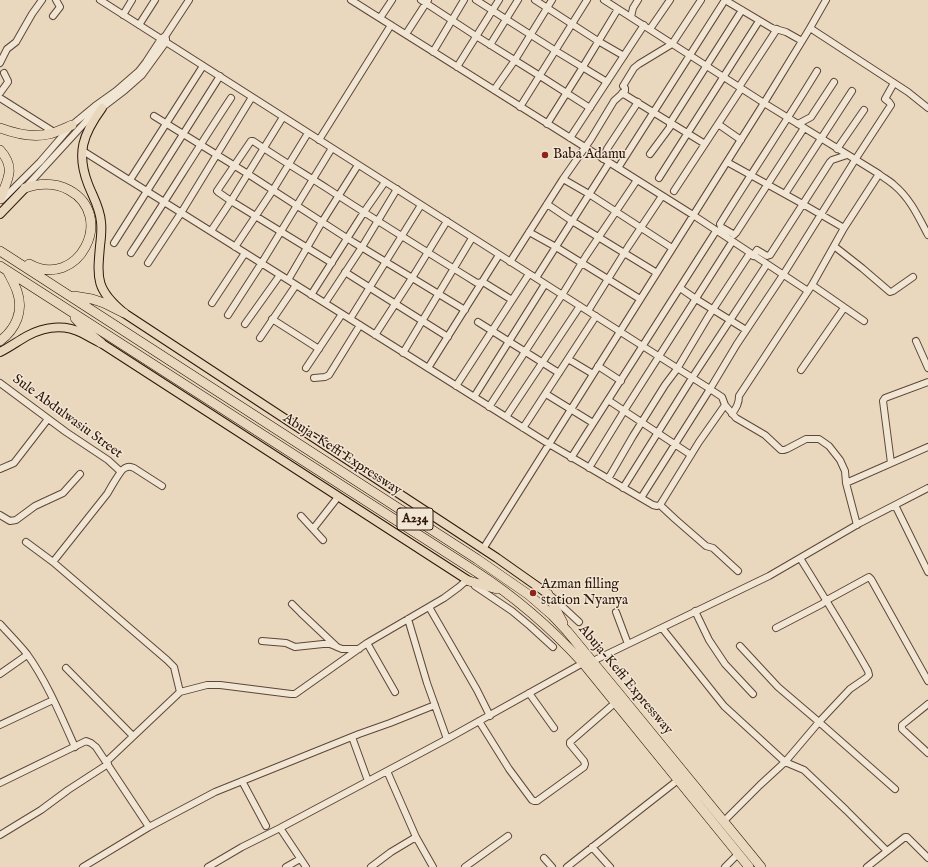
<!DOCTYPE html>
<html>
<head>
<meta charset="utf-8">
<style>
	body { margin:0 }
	canvas { display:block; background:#e9d8bd }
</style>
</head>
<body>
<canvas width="928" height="867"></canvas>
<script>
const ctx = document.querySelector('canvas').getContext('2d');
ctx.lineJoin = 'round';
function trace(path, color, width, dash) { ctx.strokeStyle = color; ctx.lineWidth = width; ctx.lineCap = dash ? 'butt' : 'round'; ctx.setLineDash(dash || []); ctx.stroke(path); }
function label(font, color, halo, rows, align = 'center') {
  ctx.font = font + ' "IM FELL English",serif'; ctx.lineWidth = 3; ctx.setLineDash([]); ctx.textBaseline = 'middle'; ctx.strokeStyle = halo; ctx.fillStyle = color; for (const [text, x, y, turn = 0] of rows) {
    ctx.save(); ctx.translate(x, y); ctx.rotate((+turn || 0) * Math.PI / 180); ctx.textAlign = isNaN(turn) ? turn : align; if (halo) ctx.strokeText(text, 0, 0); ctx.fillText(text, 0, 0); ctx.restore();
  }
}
const minor = new Path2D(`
	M100 0 710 389 722 397 725 405 736 418 765 435 781 450H784L787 449 806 439H819L829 446 840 460 845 471 846 483 857 525
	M351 0 693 215 808 291
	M421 0 476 36 540 76 590 108
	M476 0 556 51 607 82
	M535 0 598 41 624 56
	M604 0 764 103 879 174C884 178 890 181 894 185 910 198 919 218 928 235
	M725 0 772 28 786 32 802 41
	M123 15 132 0
	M53 16 60 7 56 0
	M631 17 633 8 638 0
	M380 18 392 0
	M139 25 155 0
	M810 28 826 0
	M650 29 670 0
	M406 34 428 0
	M490 45 518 0
	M433 52 464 0
	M0 63 7 49 16 42 32 14 42 0
	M457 67 499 0
	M739 87 777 29
	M494 90 515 60 552 0
	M0 93 8 82V81L4 73
	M622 93 705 144
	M0 98 54 132
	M520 107 587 0
	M154 116 248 174 353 242 465 310
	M547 124 581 70 618 9
	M718 124 741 140
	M798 124 811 117 834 82
	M804 128 736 233 734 235 733 234 721 227 720 224C752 172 786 122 817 71
	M570 138 644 25
	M319 140 391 25
	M837 149 864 110
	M83 151 549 444 653 505 657 506 660 505 675 519 706 546 713 548 738 571
	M650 154 670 127V123L742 10
	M603 159 607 149 638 102
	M727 162 801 203 844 228
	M618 168 725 0
	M659 178 759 21
	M563 179 589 194 672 248
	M130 180 203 66
	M25 188 91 116 125 90 142 75 166 42V39
	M674 191 741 89
	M785 194 852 91
	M2 200 40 162 72 125 95 106 116 91 139 71 146 62 161 39 166 35 189 0
	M547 204 572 221 657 273
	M211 231 231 201 283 117
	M529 232 556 247 640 299
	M114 243 220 76
	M834 246 862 268 890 292 893 291 913 277
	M235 247 273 190 308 133
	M131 253C165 202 197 149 231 98
	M753 256 757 250 767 256 770 255 830 162 832 160 847 155
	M510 262 563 179 591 139 614 101 625 91V88L623 86 634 68 639 64 672 44 701 0
	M148 263 181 213 252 97
	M332 263 231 201 218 192 217 191 251 141H253C278 158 303 173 328 189 377 221 427 252 477 283L483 282 512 300
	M345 272 448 337
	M536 278 609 163
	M288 280 322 222 358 165
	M812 285 864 321
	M680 288 696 299 746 330
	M311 295 364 212 385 182
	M212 303 245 253
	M325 303 362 247 397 189
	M588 311 628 247 662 196
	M228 315 261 264 332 148
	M272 319 319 349
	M350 319 421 205
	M478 322 559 373
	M245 324 280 275
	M375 335 412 278 447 221
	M260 338 296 285
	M916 341 928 368
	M403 353 472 238
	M568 359 593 374
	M598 366 621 381
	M306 368 342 314
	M428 368 499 255
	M801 370 844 308
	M314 378 325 377 329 375 360 325
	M0 383 66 432 108 460 120 471
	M456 386 529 274
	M546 394 593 423
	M474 397 545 284
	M608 400 691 455
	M489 407 562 295 586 256 637 180
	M732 414C736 408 739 404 739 396L812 285 844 228 879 174
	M506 417 580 306
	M523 428 596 316
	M571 458 716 231
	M891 463 883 401 885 398 928 382
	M589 468 624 411 732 242
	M0 469 14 463 48 419
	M608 479 633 436 665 385 677 369 708 317 750 253
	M846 483 928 447
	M623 488 692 378 767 264
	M641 498 710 389 737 344 783 275 855 160 891 105 889 102 885 99 894 83
	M660 505 699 442 725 405
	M895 505 928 572
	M0 515 10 521 16 520 35 506 63 493 80 474
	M301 516 323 540
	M313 529 338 497
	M26 542 53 562 167 660 174 667 180 692
	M483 549 764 103 810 28 908 92 928 108
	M53 562 107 494C110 489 121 469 125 468 128 466 132 467 134 468L162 486
	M475 586 512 611 530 626 553 647
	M552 597 579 622
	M292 604 301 613 337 647 342 649H359
	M429 607 477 690 490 716
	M695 611 709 640 725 664 753 694
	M616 612 628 644
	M408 619 427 683 447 739
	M0 624C9 634 19 644 27 654 47 682 61 716 75 747
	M662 628 724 706 785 762 804 770 846 810 887 851
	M776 628 822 604 827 600 869 577 871 579 928 681
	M262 641 286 643 295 647 323 644H330L335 646
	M367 643 395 692
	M740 646 778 687 819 722 895 789
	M593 661 769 576 860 523 928 488
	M66 668 133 736
	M0 674 27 655
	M529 693 554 728
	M928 704 902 725V729L928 753
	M479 721 509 769 532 800 534 801H537L584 767 585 764 584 761 570 744V742L616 702
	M0 725 53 700
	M352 737 368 781
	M106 762 180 692 207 685H220L291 694H295L367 643 444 598 459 587 467 580
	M387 771 416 837 433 867
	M242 781 266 826
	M0 783 86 741 91 743 96 747 149 827
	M723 822 760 785 785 762 819 722 850 689 866 678 869 675 868 671C846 632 823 595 800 558
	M280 828 306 867
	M0 835 41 810 68 790 108 764
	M592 847 610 867
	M544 858 552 867
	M83 867 149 827 215 792 359 734 390 723 435 705
	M208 867 242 847 280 828 447 739 583 663
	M286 867 300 859
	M371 867 391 852 416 837
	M465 867 508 836
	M567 867 678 780
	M725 867 738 854
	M867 867 905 837H907L928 858`);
const major = new Path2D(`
	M102 108C83 134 76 153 88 184 93 197 100 208 101 222 102 230 101 238 100 246 97 279 96 290 124 313L497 558 548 594
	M0 214 25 188
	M0 352C10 347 18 341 27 336 44 327 64 324 82 333 88 336 94 340 101 343L469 581`);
const highway = new Path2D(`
	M0 128C16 134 32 138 49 134 57 132 65 128 72 125
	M0 150C16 168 8 179 0 199
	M25 188C40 183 54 182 69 190 117 216 78 291 29 264
	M0 251 477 559 529 595 552 615 567 631 616 690 761 867
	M0 266 475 571C517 598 550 627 583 663L749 867
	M74 296 92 299 104 303 124 313
	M75 318 90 334 101 343
	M0 341C16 329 24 311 17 291 15 285 11 278 8 272
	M469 581 497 589
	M548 594 563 623`);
trace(minor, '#5e4638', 8);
trace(major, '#2f160c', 10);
trace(highway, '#2f160c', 10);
trace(minor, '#f1e6d4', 6);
trace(major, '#e9d8bd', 8);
trace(highway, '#e9d8bd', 9);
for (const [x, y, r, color] of [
	[545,155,4,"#8f2418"],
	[533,593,4,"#8f2418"]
]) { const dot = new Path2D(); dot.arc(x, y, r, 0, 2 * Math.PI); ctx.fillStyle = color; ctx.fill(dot); trace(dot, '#f1e6d4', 1.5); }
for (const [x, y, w] of [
	[415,519,36]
]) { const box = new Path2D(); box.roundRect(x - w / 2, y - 11, w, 22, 3); ctx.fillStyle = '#f1e6d4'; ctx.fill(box); trace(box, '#2f160c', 1); }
label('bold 13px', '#2f160c', null, [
	["A234",415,519]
]);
label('14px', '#2f160c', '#f1e6d4', [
	["Baba Adamu",553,155],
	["Azman filling",541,585],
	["station Nyanya",541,601]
], 'left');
label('14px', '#2f160c', '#f1e6d4', [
	["Sule Abdulwasiu Street",67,417,36],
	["Abuja-Keffi Expressway",342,455,33],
	["Abuja-Keffi Expressway",625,680,50]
]);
</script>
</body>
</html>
